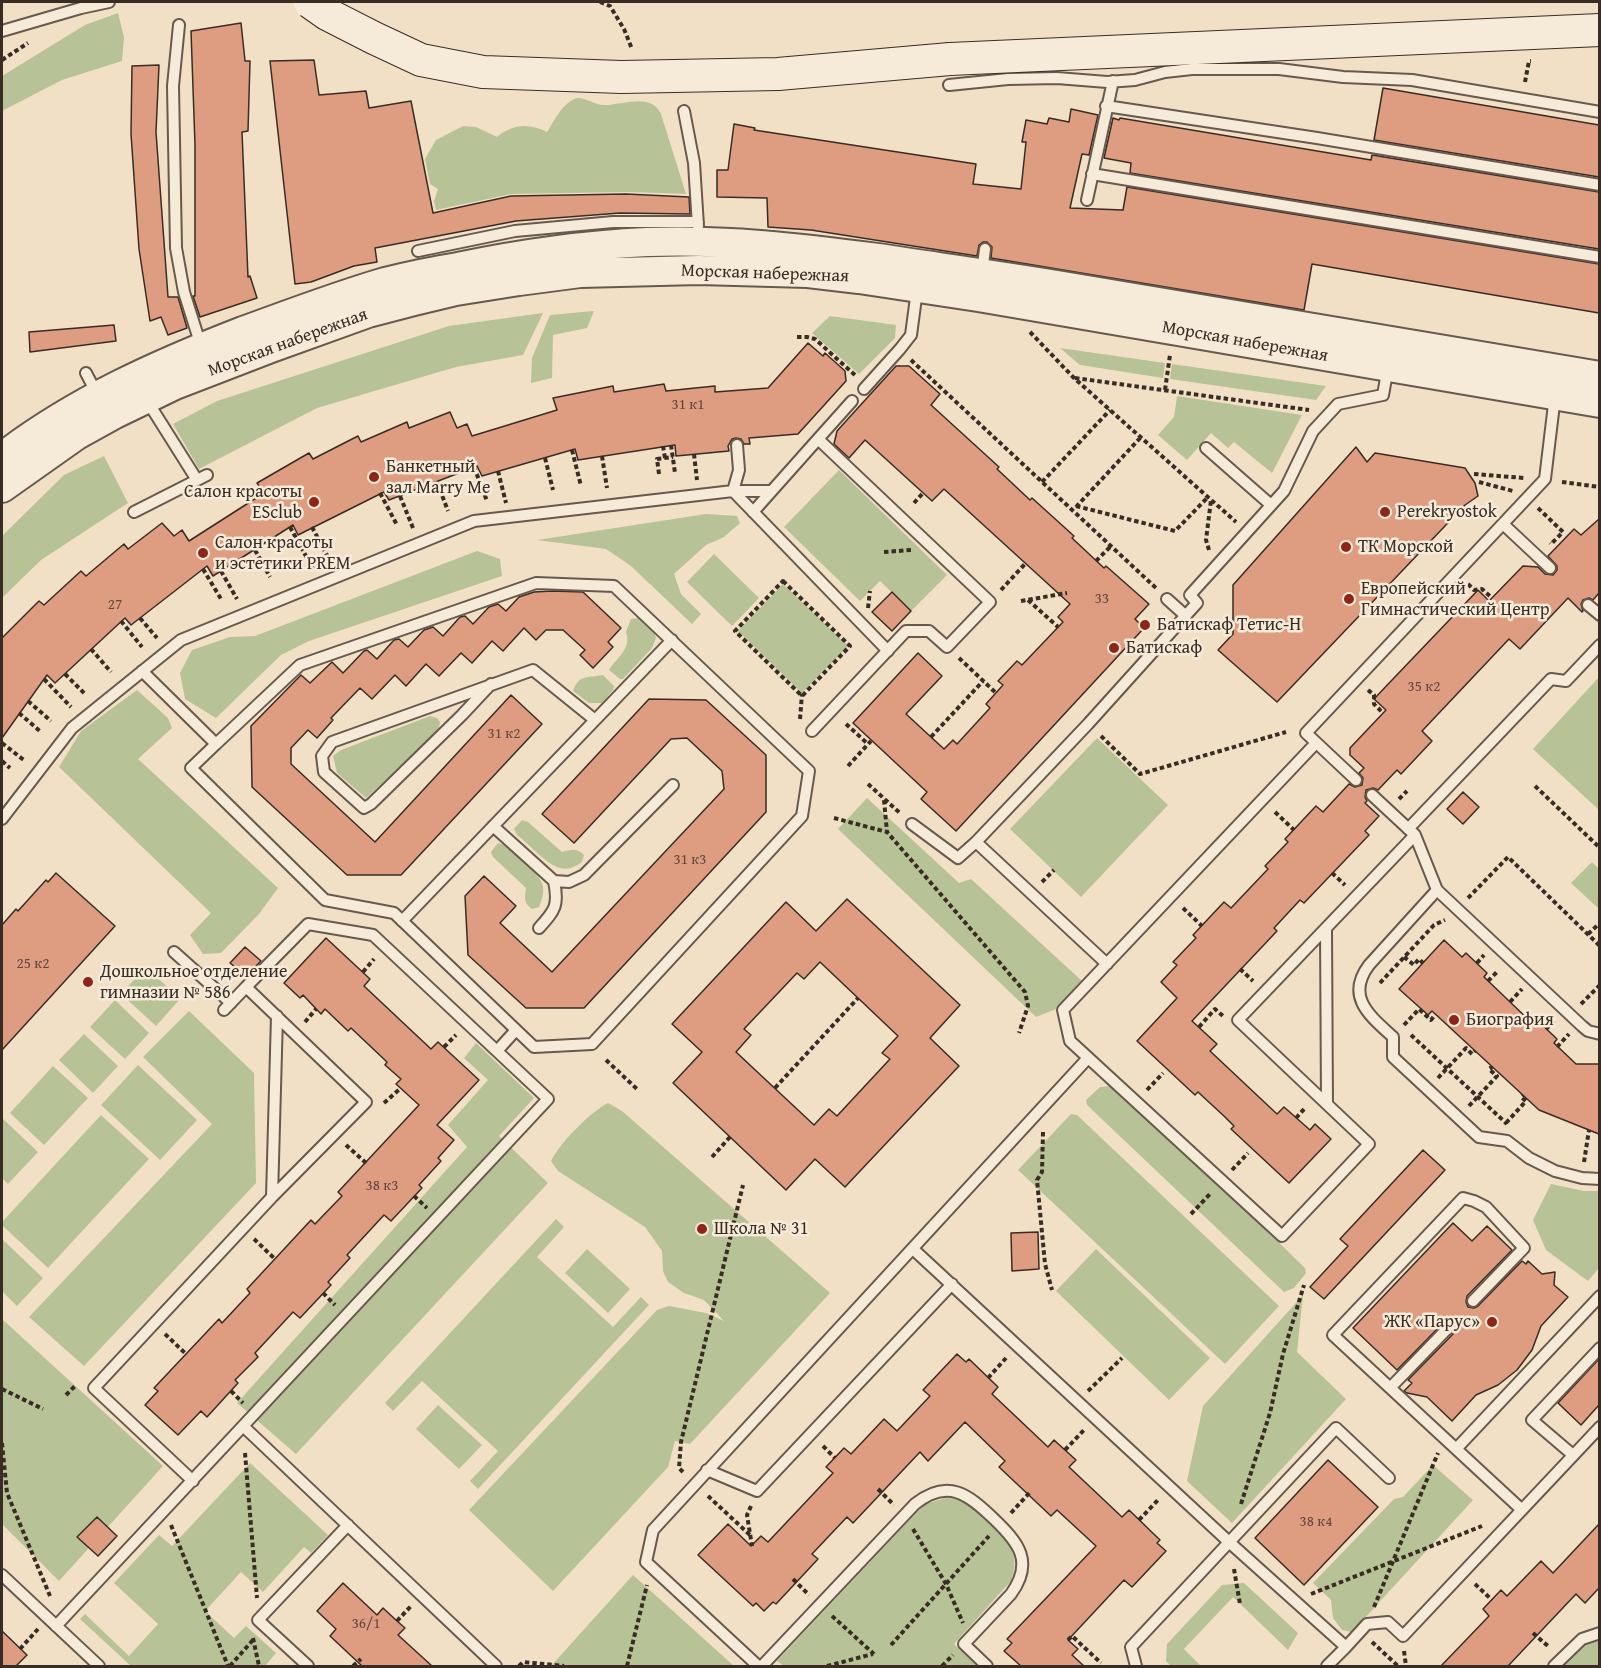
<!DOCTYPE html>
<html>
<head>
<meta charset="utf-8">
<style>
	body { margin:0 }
	#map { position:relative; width:1601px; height:1668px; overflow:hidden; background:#f1e0c5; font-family:"Gentium Book Plus",serif }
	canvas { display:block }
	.frame { position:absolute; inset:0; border:3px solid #392c25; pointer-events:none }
</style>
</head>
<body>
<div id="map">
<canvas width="1601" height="1668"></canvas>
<div class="frame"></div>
</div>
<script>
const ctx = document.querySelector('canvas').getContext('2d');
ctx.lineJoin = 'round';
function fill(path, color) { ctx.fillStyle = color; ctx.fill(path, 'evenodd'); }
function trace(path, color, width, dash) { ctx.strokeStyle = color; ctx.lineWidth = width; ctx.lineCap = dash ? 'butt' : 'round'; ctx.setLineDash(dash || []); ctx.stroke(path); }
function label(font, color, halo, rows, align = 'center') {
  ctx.font = font + ' "Gentium Book Plus",serif'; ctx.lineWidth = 5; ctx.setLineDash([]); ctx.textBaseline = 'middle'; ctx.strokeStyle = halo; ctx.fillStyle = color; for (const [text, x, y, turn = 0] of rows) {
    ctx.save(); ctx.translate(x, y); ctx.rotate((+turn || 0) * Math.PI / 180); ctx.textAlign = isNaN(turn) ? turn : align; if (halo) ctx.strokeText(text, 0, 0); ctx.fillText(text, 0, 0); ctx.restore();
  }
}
fill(new Path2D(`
	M118 13 124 37 122 61 62 80 2 111V76L85 25Z
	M577 98C587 98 595 105 604 105 623 105 651 92 661 114L686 194 628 192 511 194 436 210 434 201 438 189 430 184 425 159 436 140 463 126 476 127 497 137C513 124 528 123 547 132 555 120 562 103 577 98Z
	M594 311 587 328 553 335 552 378 531 383 532 358 550 315Z
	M543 313 523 355 456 367 317 408 199 469 173 424 217 401 449 326Z
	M830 316 896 325 895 338 859 374 812 333Z
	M1060 348 1165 363 1163 378 1080 365Z
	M1172 364 1326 386 1316 400 1170 379Z
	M1177 396 1302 415 1272 473 1234 442 1228 448 1211 433 1187 460 1158 435 1174 417Z
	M104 456 128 503 41 560 2 598V536L64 475Z
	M839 470 947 575 911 611 880 581 860 601 784 527Z
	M706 514 737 516 740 523 724 537 706 545 674 574 681 594 701 614 692 624 631 566 606 549 537 540Z
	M477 551 500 559 502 576 309 641 281 655 216 718 185 699 180 673 192 650 230 637 255 636Z
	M714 554 759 598 732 626 687 582Z
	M783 584 848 646 802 693 738 631Z
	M638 618 645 619 652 626 656 638 652 648 623 679H620L609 670C617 657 632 649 626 632L631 619Z
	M603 675 614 686 613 690 602 703H589L573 691C579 674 588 678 603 675Z
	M1599 677V810L1533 749Z
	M137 690 168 718 172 728 138 759 278 888 259 914 221 953 203 954 190 935 211 913 59 767 81 731Z
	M430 716 437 718 440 722 438 731 366 798 337 773 333 756 341 750Z
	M1097 738 1168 805 1081 897 1010 829Z
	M867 798 959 883 971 879 1082 981 1056 1009 1036 1017 838 829Z
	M522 820 528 822 562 852C572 849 577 848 584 855L582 862C575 867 569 870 560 868 547 865 528 843 517 835L514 829Z
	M498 843 504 845C513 853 538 873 542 883 545 892 542 899 539 907L532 909C523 902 525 898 526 888L493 857 491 852Z
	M1592 862 1599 869V909L1571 883Z
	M146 967 180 999 156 1026 121 994Z
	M115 1000 149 1033 125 1059 90 1027Z
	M189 1011 254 1073 256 1183 84 1366 29 1317 212 1124 143 1057Z
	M84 1034 118 1066 93 1093 59 1060Z
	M476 1043 534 1098 499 1136 548 1183 296 1454 237 1403 467 1147 448 1125 488 1080 464 1058Z
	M138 1065 197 1120 160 1160 101 1105Z
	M53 1066 88 1098 44 1145 10 1113Z
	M1111 1086 1123 1091 1305 1268 1306 1273 1294 1288 1284 1292 1087 1105 1086 1100 1100 1087Z
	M608 1103 622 1111 830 1293 690 1444 675 1441 668 1467 553 1591 469 1510 657 1310 669 1306 706 1313 724 1321 704 1300 684 1293 668 1282 663 1271 662 1251 645 1227 558 1171 551 1161C560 1143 590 1112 608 1103Z
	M1071 1114 1077 1115 1279 1306 1225 1364 1018 1170Z
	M101 1115 149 1159 48 1268 2 1225V1222Z
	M2 1118 38 1152 8 1184 2 1178Z
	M1551 1184 1584 1191H1599V1268L1588 1281 1546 1250 1533 1220Z
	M556 1219 564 1227 537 1257 613 1327 641 1297 649 1305 478 1489 470 1481 498 1451 422 1381 393 1411 385 1403Z
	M2 1239 43 1278 17 1306 2 1291Z
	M587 1249 630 1289 608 1313 565 1273Z
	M1096 1249 1210 1358 1169 1400 1056 1291Z
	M1303 1295 1297 1352 1346 1399 1232 1523 1187 1481 1203 1406Z
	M2 1319 163 1466 59 1581 2 1524Z
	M438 1405 482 1445 459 1469 416 1429Z
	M250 1463 328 1535 311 1553 304 1547 263 1592 241 1572 205 1611 234 1638 246 1626 276 1653 265 1666H131L80 1619 85 1614 129 1656 158 1624 114 1583 159 1535 172 1546Z
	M1433 1465 1473 1500 1352 1632 1342 1630 1333 1618 1331 1600 1313 1583 1394 1499 1403 1497Z
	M946 1498C952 1498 959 1499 964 1502 977 1509 1009 1540 1013 1553 1016 1563 1014 1572 1011 1581L954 1644 977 1666H784L777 1661 920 1509 928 1503Z
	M633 1575 734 1666H551Z
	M1244 1583 1298 1633 1288 1650 1233 1597 1184 1649 1201 1666H1171L1166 1661 1167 1644 1222 1585Z
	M1599 1639V1666H1561L1583 1644Z`), '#b7c397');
const building = new Path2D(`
	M241 23 245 61H250L248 131 242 132 248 277 250 276 257 298 200 317 193 296H195V145L191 31Z
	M314 60 319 95 366 91 369 108 411 101 433 213 511 196 626 194 689 197 690 214 620 213 516 221 375 248 377 262 354 266 311 282 295 284 270 61Z
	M159 65 156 132 168 297H178L187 328 168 335 161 317 150 321 139 249 131 134 132 66Z
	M1383 88 1599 125V177L1374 140Z
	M1071 109 1098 115 1089 155 1082 154 1070 208 1123 210 1127 187 1599 264V313L1312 264 1304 310 991 258 992 247 987 242H983L979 245 977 256 811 230 768 227 767 198 717 197V170H728L734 124 755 128 754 130 976 164 973 184 1021 189 1026 142H1022L1026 120 1047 124 1049 118 1069 122Z
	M1113 118 1119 120 1120 118 1371 160 1372 155 1599 192V249L1130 173 1131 163 1104 158Z
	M114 325 116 341 30 352 29 332Z
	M808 343 823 356 825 353 845 371 846 381 798 434 749 438 750 444H744L741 439 736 438 732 439 728 446 729 451 676 456 675 445 578 460 575 449 482 476 477 466 389 500 384 492 298 535 293 525 213 576 207 566 131 625 125 618 55 683 47 675 2 738V638L39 601 44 605 81 571 86 576 124 544 128 549 162 523 174 536 182 530 189 541 264 493 257 483 309 453 313 459 358 436 361 442 407 422 409 428 450 412 457 428 467 424 472 436 557 410 553 398 613 386 614 392 664 384 666 391 715 386V392L768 388Z
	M896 366H909L940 394 931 405 999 467 997 469 1030 500 1032 498 1074 536 1072 538 1104 568 1106 566 1149 604 1135 619 1144 628 956 831 921 799 927 792 853 723 918 653 942 676 906 714 944 749 953 740 957 744 990 708 986 704 1003 685 998 681 1017 661 1022 665 1063 622 1058 617 1070 604 944 489 932 501 865 440 849 458 834 444 837 431Z
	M1356 447 1367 462 1375 453 1465 468 1475 483 1478 496 1465 505 1277 702 1218 650 1233 634V585Z
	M1599 519V593L1593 600 1589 598 1583 600 1581 604 1583 611 1582 612 1568 598 1520 649 1509 639 1422 731 1432 741 1401 774 1397 770 1378 790 1373 788 1366 790 1365 797 1367 801 1365 803 1379 816 1365 831 1369 835 1304 903 1300 900 1274 928 1277 931 1192 1021 1217 1044 1210 1051 1277 1114 1284 1107 1310 1130 1315 1124 1331 1139 1289 1183 1231 1129 1234 1126 1225 1117 1198 1092 1195 1095 1137 1041 1177 998 1161 982 1177 965 1173 962 1196 938 1193 935 1224 902 1231 908 1268 869 1265 866 1288 842 1285 839 1316 806 1323 812 1349 784 1355 787 1362 785 1363 778 1359 773 1364 768 1350 755V748L1386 710 1374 699 1393 679 1478 590 1489 601 1523 566 1538 567 1545 574 1553 575 1557 570V566L1548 556 1574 529 1581 535Z
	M553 591 583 592 621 628 608 642 613 647 593 668 580 655 585 650 563 630H546L536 640 524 628 503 651 492 641 472 663 461 653 439 676 426 664 406 686 395 675 372 699 360 688 331 718 333 720 317 738 308 730 291 748V764L375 842 511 695 542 724 401 875H347L252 787 251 726 301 675 310 683 332 662 343 673 364 651 367 650 377 659 394 640 399 639 408 647 424 630 433 627 443 636 460 617 465 616 473 624 489 607 498 604 506 611 519 597 534 592Z
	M892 592 911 611 892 631 872 612Z
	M649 699 706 700 766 755V812L584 1008H526L468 955 465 896 484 876 516 906 500 923 552 972 724 789 722 771 687 738 671 739 574 843 542 814Z
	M1463 792 1479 807 1463 824 1447 809Z
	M56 873 115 926 2 1050V925L16 909 18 911 46 880 48 882Z
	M847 899 960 1005 930 1038 959 1066 845 1187 815 1159 786 1190 673 1083 702 1052 672 1024 786 902 816 931ZM820 962 898 1036 882 1053 890 1059 837 1116 829 1109 814 1125 736 1052 751 1035 744 1029 797 973 804 979Z
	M326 938 370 979 364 986 431 1049 438 1042 479 1080 437 1125 454 1140 438 1158 441 1161 419 1185 422 1188 391 1221 384 1215 347 1255 350 1258 328 1282 331 1285 300 1318 293 1312 255 1353 258 1357 235 1380 238 1383 207 1417 201 1411 178 1435 145 1405 158 1391 154 1388 219 1319 222 1323 250 1293 247 1289 311 1220 315 1224 342 1196 338 1192 419 1105 396 1084 401 1079 385 1065 387 1062 351 1028 348 1031 325 1009 321 1014 303 995 300 998 284 983Z
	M1444 940 1462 957 1466 953 1487 973 1484 977 1532 1023 1536 1019 1557 1039 1554 1043 1576 1064H1599V1134L1539 1110 1432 1011 1428 1015 1399 989Z
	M245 947 261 961 246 976 230 963Z
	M1423 1150 1445 1170 1324 1299 1310 1287 1348 1246 1340 1239Z
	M1453 1223 1472 1241 1487 1226 1512 1250 1467 1296 1466 1302 1468 1307 1474 1308 1478 1306 1522 1261 1526 1264 1528 1261 1542 1274 1555 1272 1554 1285 1568 1297 1541 1326 1532 1350 1517 1370 1498 1385 1476 1395 1452 1421 1427 1397 1407 1393 1404 1391 1412 1383 1408 1380 1453 1334 1454 1328 1452 1323 1446 1322 1442 1324 1397 1370 1353 1328Z
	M1038 1232 1039 1269 1012 1271 1011 1233Z
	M957 1354 966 1362 969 1359 998 1387 992 1394 1048 1447 1054 1440 1076 1460 1069 1467 1122 1517 1129 1510 1160 1540 1157 1543 1166 1551 1132 1587 1124 1580 1068 1640 1078 1649 1072 1655 1084 1666H1021L1004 1651 1012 1643 1007 1639 1096 1546 1057 1510 1051 1516 999 1467 1005 1461 965 1422 928 1461 920 1452 853 1523 847 1517 812 1554 818 1559 776 1604 773 1602 764 1611 756 1603 753 1606 698 1555 728 1524 751 1546 761 1536 768 1542 833 1473 826 1467 844 1448 851 1454 884 1419 897 1431 930 1396 923 1390Z
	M1599 1359V1405L1581 1425 1558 1403Z
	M1328 1460 1378 1507 1304 1585 1255 1538Z
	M97 1517 117 1536 98 1556 77 1537Z
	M1599 1524V1588L1585 1603 1576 1594 1508 1666H1441L1489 1616 1483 1609 1501 1590 1507 1596 1541 1561 1553 1573Z
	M343 1583 377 1615 383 1608 397 1621 405 1628 398 1635 432 1666H362L330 1636 336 1629 317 1611Z
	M2 1631 27 1655 16 1666H2Z`);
fill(building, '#de9c81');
trace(building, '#392c25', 1.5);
const service = new Path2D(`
	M179 25 173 86 176 248 184 292 201 346
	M2 31 81 8 109 2
	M949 85 1008 79 1057 78 1107 82 1135 80 1165 72 1192 69H1279L1343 77 1412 80 1600 112
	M1106 106 1317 138 1600 185
	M684 111 694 163 698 226
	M1092 174 1600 257
	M1087 200 1113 81
	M418 251 515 231 613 222H698
	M982 273 985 249
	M86 373 97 394
	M864 389 900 349 911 335 917 290
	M146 399 197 480
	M818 439 852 401
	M737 445 739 470 733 491 888 651
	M1206 448 1271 505
	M134 512 207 475
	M753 512 818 439 990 602 947 647 929 631H906L812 731
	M1503 524 1550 568
	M1167 599 1186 616
	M1588 605 1600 615
	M142 671 216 744 300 665 536 583 614 586 809 771 802 816 592 1044 534 1047 394 913 325 900 191 768 216 744
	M491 684 462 715 371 804 364 808 324 772 322 756 332 742 533 670 595 720
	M1316 743 1063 1010 1070 1041 1282 1236 1369 1144 1238 1020 1415 835
	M1356 780 1306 733 1545 479 1555 396
	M1372 795 1415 835 1437 890
	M2 819 72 728 181 640 474 521 733 491H771
	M912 824 958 858 976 842 1088 724 1197 603 1190 595 1284 491 1313 431 1338 404 1383 395 1388 367
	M493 826 554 881 569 882 584 875 673 785
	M1408 829 1551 679 1566 681 1600 645
	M976 842 1107 964
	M402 921 672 640
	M539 928C555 910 559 906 554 881
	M1326 929 1327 1104
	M174 952 231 1003
	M224 1010 246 987
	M1600 1034 1588 1031 1582 1026 1437 890 1369 965C1345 997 1370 1016 1393 1037V1057L1479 1137 1507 1141 1529 1158 1555 1171 1582 1178 1600 1179
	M497 1051 516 1030
	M272 1197 277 1016
	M913 1249 1229 1542 1346 1647 1327 1666
	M1473 1301 1524 1248 1486 1207 1474 1201 1463 1198 1333 1335 1522 1510
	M1390 1388 1447 1329
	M1456 1449 1600 1296
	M1573 1455 1532 1420 1600 1348
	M707 1470 757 1491 952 1284
	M193 1481 94 1388 272 1197 366 1102 246 987 308 924 373 935 548 1099 243 1426
	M2 1575 99 1666
	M56 1626 243 1426 496 1666
	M1346 1647 1367 1624 1388 1622 1403 1636 1600 1427
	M308 1666 258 1620 348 1525
	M758 1666 646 1562 653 1530 1088 1058
	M762 1666 915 1504C948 1478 968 1494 994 1519 1019 1543 1034 1562 1011 1594L964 1644 987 1666
	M1136 1666 1131 1647 1336 1428 1389 1478
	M1554 1666 1582 1639 1600 1633`);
const tertiary = new Path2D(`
	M2 457C75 401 158 364 243 331 290 314 337 296 385 282 409 276 433 271 458 267 520 254 583 245 647 242 725 239 802 248 878 258 944 268 1010 277 1075 288 1250 318 1425 347 1600 376
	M2 488 77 435 115 414 175 385 271 348 368 313 414 301 456 291 519 281 580 273 699 270 808 273 859 279 978 297 1600 403`);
const secondary = new Path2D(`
	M950 59 1600 30`);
trace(service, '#67594d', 14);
trace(tertiary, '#67594d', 32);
trace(secondary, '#392c25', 34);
trace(new Path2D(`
	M600 2 610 6 624 29 632 49
	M2 60 28 43
	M1525 82 1529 61H1531
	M1030 332 1074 378 1236 522
	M797 337H807L815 339 855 375
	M911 360 1156 588
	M1075 378 1309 410
	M1165 390 1170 355
	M671 445 675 473
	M663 446 665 458
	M572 450 581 486
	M694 454 697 480
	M602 456 607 488
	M545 458 553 490
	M474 467 487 501
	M498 471 506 503
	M659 474 657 459 673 457
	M1474 474 1524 478
	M437 482 448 511
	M1042 482 1110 410
	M1479 482 1513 491
	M1562 482 1600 487
	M380 493 397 525
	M400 496 413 528
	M914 503 923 493
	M1076 506 1175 531 1208 497
	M1076 507 1141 437
	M1538 508 1563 532 1551 544 1550 543
	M290 527 313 569
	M312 527 330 561
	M255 550 270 577
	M1209 550 1206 540 1211 500
	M884 552 911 550
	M1096 561 1111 546
	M203 569 221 599
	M221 571 237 599
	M783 581 850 646 802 696 735 631Z
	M1468 584 1474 590 1482 589 1492 598
	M1001 590 1025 564
	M1028 600 1058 627
	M1021 601 1067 593
	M868 608 870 591
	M140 618 157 638
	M121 621 142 647
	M91 649 111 672
	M959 658 996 693
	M65 674 86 695
	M44 679 71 707
	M1368 690 1374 695V704L1383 713
	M28 701 51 721
	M19 713 41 732
	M800 719 802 694
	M846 724 868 744
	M1101 736 1140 774 1286 732
	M931 737 983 681
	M2 743 25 761
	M2 761 10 768
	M848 766 871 741
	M868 784 901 814
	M1535 786 1600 848
	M1399 799 1407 791
	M884 800 887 832
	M1275 812 1294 830
	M834 818 887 832 1025 992 1028 1006 1019 1033
	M1332 873 1345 885
	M1042 882 1054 870
	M1468 898 1508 857 1600 946
	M1183 908 1202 926
	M1588 934 1600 923
	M1404 957 1414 965 1419 959 1423 963
	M1477 963 1484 955
	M1240 969 1253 981
	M363 972 374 959
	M1488 981 1498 971
	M1380 983 1434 925 1445 920
	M1510 1002 1522 989
	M1581 1004 1600 985
	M305 1022 316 1009
	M1404 1025 1419 1009 1431 1020 1435 1015
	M1199 1027 1215 1009 1223 1016
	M1546 1029 1554 1021
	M1411 1035 1507 1124
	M444 1047 456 1035
	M1557 1047 1569 1034
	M606 1060 637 1089
	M1438 1078 1466 1048 1472 1054 1475 1051
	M775 1088 858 998
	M1147 1090 1163 1073
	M384 1103 401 1088
	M1469 1106 1497 1076 1489 1069 1492 1067
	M1296 1118 1306 1107
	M1506 1123 1526 1101 1521 1097 1523 1095
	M1043 1132 1042 1172 1037 1180 1045 1264 1052 1290
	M346 1145 366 1163
	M712 1157 730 1137
	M1584 1162 1589 1130
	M1232 1170 1248 1153
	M414 1196 427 1208
	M1191 1214 1211 1193
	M254 1239 275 1259
	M323 1293 335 1305
	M165 1334 186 1354
	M988 1378 1006 1358
	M2 1389 43 1409
	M231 1391 243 1403
	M1088 1391 1122 1358
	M66 1395 76 1385
	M2 1443 7 1493 50 1596
	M823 1446 835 1458
	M1065 1450 1085 1429
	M245 1453 257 1598
	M683 1472 679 1468 681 1442 743 1185
	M878 1489 894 1505
	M708 1496 750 1535
	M1241 1504 1270 1413 1283 1354 1304 1285
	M751 1506 747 1515 752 1546
	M1011 1513 1031 1491
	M1139 1520 1159 1499
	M171 1525 228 1666
	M913 1529 946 1584 963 1623
	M1234 1569 1240 1604
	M793 1579 809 1595
	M1475 1584 1492 1600
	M1311 1594 1482 1526
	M1374 1607 1438 1453
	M832 1616 874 1654
	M397 1621 411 1606
	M1533 1633 1549 1647
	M253 1638 259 1666
	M1068 1640 1072 1636 1101 1663
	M1372 1642 1398 1666
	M891 1645 989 1536
	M20 1649 38 1629
	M1404 1651 1406 1666
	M230 1666 253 1640
	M353 1666 361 1659
	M519 1666 523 1662 564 1666
	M627 1666 647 1585
	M827 1666 873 1654
	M942 1666 953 1655`), '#392c25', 4, [4.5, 3]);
trace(service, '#f6ebd9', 10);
trace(tertiary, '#f6ebd9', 28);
trace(secondary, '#f6ebd9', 32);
const secondaryBridge = new Path2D(`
	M310 2 327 14 374 38 421 60 483 72 621 77 778 74 950 59`);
trace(secondaryBridge, '#392c25', 34, []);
trace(secondaryBridge, '#f6ebd9', 32);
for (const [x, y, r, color] of [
	[374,477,6,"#8f2418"],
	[314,502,6,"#8f2418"],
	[1385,512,6,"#8f2418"],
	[1346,547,6,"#8f2418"],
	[203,553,6,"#8f2418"],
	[1349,599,6,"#8f2418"],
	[1145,625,6,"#8f2418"],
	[1114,648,6,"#8f2418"],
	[88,982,6,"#8f2418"],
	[1454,1020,6,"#8f2418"],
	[702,1229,6,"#8f2418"],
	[1492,1322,6,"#8f2418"]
]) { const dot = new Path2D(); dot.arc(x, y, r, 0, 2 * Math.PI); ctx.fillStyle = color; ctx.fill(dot); trace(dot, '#f6ebd9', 2); }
label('15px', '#62483c', null, [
	["31 к1",688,405],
	["33",1102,599],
	["27",115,605],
	["35 к2",1424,687],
	["31 к2",504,734],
	["31 к3",690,860],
	["25 к2",33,964],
	["38 к3",382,1186],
	["38 к4",1316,1522],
	["36/1",366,1624]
]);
label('18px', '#392c25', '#f6ebd9', [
	["Морская набережная",765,274,2],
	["Морская набережная",1245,342,10],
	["Морская набережная",288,343,-20]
]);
label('18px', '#392c25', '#f6ebd9', [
	["Банкетный",386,467],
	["зал Marry Me",386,488],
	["Салон красоты",302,492,"right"],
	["ESclub",302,513,"right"],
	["Perekryostok",1397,512],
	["Салон красоты",215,543],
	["и эстетики PREM",215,564],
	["ТК Морской",1358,547],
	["Европейский",1361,589],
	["Гимнастический Центр",1361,610],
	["Батискаф Тетис-Н",1157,625],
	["Батискаф",1126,648],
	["Дошкольное отделение",100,972],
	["гимназии № 586",100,993],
	["Биография",1466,1020],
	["Школа № 31",714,1229],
	["ЖК «Парус»",1480,1322,"right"]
], 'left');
</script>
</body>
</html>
